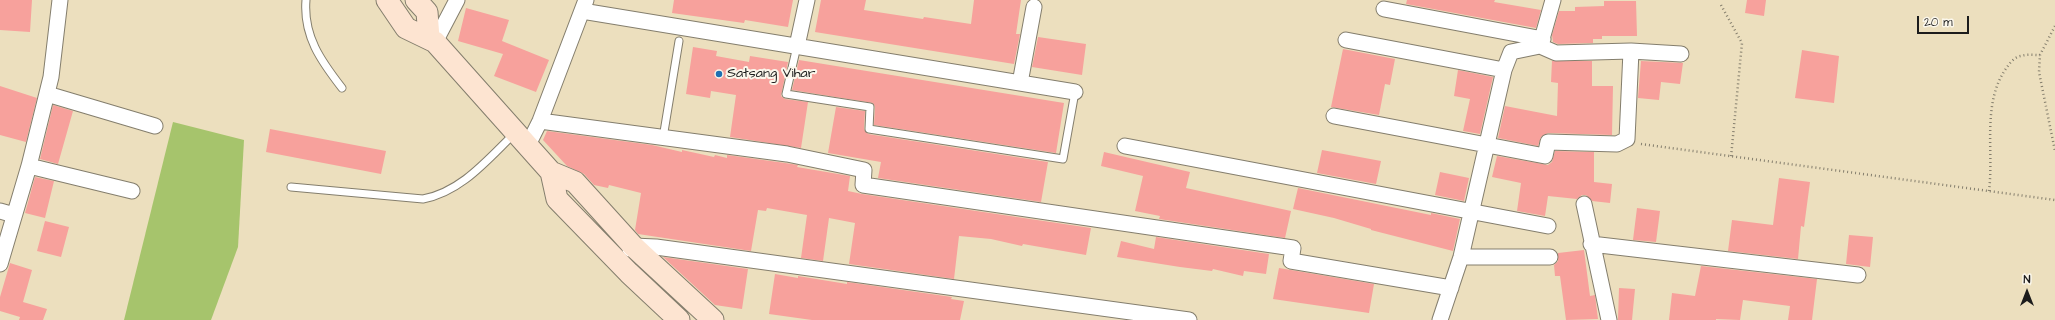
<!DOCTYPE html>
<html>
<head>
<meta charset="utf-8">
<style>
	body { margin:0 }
	#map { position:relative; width:2055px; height:320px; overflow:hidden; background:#ecdfbe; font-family:"Architects Daughter",sans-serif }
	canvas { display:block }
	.north { position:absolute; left:2007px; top:272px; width:40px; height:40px; -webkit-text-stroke:3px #fbf7ec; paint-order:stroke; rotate:0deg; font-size:11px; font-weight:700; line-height:16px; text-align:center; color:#1c1c1c }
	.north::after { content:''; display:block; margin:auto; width:14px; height:18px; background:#1c1c1c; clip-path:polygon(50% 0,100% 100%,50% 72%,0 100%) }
	.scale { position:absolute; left:1917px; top:16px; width:52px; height:18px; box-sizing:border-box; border:2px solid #1c1c1c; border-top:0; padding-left:5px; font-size:12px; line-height:14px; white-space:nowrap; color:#1c1c1c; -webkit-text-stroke:3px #fbf7ec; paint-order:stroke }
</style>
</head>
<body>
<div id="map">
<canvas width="2055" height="320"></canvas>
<div class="north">N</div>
<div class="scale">20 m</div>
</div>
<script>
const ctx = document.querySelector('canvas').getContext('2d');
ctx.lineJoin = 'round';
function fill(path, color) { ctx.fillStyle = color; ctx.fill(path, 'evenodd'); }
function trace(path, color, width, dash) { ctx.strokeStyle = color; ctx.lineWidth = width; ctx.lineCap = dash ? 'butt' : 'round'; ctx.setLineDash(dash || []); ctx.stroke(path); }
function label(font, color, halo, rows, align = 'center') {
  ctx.font = font + ' "Architects Daughter",sans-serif'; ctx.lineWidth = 4; ctx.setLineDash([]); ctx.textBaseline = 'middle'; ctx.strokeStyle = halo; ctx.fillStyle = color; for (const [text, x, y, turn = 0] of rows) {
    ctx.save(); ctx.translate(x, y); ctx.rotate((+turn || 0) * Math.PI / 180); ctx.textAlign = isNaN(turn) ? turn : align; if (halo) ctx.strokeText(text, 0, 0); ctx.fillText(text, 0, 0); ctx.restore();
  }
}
fill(new Path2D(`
	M173 122 244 140 238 247 211 320H124Z`), '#a6c46c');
fill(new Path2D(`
	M0 0H32L30 32 0 30Z
	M674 0H793L788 27 745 20 744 23 672 13Z
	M821 0H866L864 10 923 19 924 17 971 24 974 0H1021L1016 34H1020L1014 64 815 32Z
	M1407 0H1495L1494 2 1541 10 1536 28 1406 4Z
	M1747 0H1766L1764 16 1745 13Z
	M1604 1H1636L1637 36H1602V39H1593V43L1558 44 1553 42 1552 35 1559 11H1575V7L1604 6Z
	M466 8 509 20 502 41 549 60 536 92 494 76 503 54 458 41Z
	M1038 37 1086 44 1082 75 1032 67Z
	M693 47 717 51 716 56 749 62 750 56 788 62 781 96 785 99 808 102 801 148 730 137 736 95 711 91 710 98 686 94Z
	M1343 49 1395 59 1390 85 1385 84 1379 115 1331 107Z
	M1802 50 1839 56 1834 103 1795 98Z
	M799 60 1064 103 1056 153 874 125 875 107 873 103 792 90Z
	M1552 61H1592V86H1613L1612 135 1548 133 1541 137 1538 146 1498 138 1505 106 1557 116 1558 83 1551 82Z
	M1641 61 1683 63 1680 84 1661 82 1659 100 1638 98Z
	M1458 70 1493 77 1480 134 1463 131 1470 99 1454 96Z
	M0 86 37 98 26 142 0 135Z
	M53 105 73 111 58 164 40 159Z
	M836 107 865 111 864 129 868 134 1048 162 1041 202 878 178 881 162 828 153Z
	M270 129 386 151 381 174 266 152Z
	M547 131 652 145 682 152V150L714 157 715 155 727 158V155L785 163 798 165 797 167 850 176 848 191 862 194 1091 228 1086 255 1023 244 1022 246 991 239 959 236 954 279 849 264 855 223 829 218 823 261 801 258 807 215 767 208 766 211 758 210 751 251 638 234 635 230 641 193 609 185 608 188 594 185 584 174 567 166 543 140Z
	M1322 150 1381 161 1376 184 1317 173Z
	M1555 151 1594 152V182L1612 184 1610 203 1592 201 1586 195H1582L1577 199 1548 196 1545 216 1517 211 1521 183 1492 177 1497 156 1548 165 1552 162Z
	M1104 152 1190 172 1186 188 1291 211 1285 238 1159 219 1160 216 1135 211 1143 176 1101 166Z
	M1440 172 1469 178 1464 201 1435 195Z
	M35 177 54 181 45 218 25 213Z
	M1779 178 1810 182 1804 227 1801 226 1798 259 1728 251 1732 220 1773 225Z
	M1298 188 1431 215V213L1460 219 1453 251 1371 230V229L1334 218 1293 209Z
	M1637 208 1660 211 1656 242 1633 240Z
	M45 221 69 227 61 257 37 251Z
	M1849 235 1873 237 1870 267 1846 264Z
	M1156 237 1269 254 1266 274 1244 271 1243 276 1213 269 1212 271 1180 267 1117 257 1121 241 1154 249Z
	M1584 250 1590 296 1595 295 1598 319 1566 320 1560 276H1555L1554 265 1558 261V253Z
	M663 257 748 269 742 309 715 305Z
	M10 263 32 270 23 302 47 309 43 320H19L20 317 0 311V297Z
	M1701 266 1817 279 1812 320H1788L1790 306 1743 300 1740 320 1716 319V320H1669L1672 293 1695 296Z
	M1279 268 1374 284 1369 313 1273 299Z
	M775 274 798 278V276L847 284V282L952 297 951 299 964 301 960 320H812L769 314Z
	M1619 288 1635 289 1632 320H1618Z`), '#f7a19c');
const lane = new Path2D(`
	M306 0C303 36 321 61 342 88
	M797 46 786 94 870 107 869 129 1063 159 1075 92
	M663 138 679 41
	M291 187 423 199C461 192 487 160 514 134`);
const street = new Path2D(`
	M1384 9 1543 39
	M582 11 1075 92
	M1346 40 1504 70
	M435 42 457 0
	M797 46 807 0
	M1540 46 1553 0
	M1020 83 1034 7
	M47 94 155 126
	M1334 116 1545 156 1548 142 1617 144 1627 139 1631 51
	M540 121 787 154 864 170 863 185 1293 248 1291 261 1451 288
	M1125 146 1548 226
	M527 147 540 121 586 0
	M29 166 132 191
	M1584 204 1609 320
	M0 211 14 215
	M1591 244 1858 275
	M630 249 633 246 656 247 1189 320
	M1461 257H1550
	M0 264 29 166 51 77 60 0
	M1440 320 1461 257 1504 70 1511 52 1540 46 1556 53 1631 51 1681 54`);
const secondary = new Path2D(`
	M387 0 406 28 435 42 551 172 575 182 633 246 713 320
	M416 0 427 12 429 38
	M551 172 557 199 629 273 679 320`);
trace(lane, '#847e6d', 9);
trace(street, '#847e6d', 17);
trace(secondary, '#847e6d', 23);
trace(new Path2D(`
	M1721 5 1742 43 1731 157
	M2055 26 2040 55 2039 72 2055 151
	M1641 144 2055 200
	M1989 191C1994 151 1982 105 2005 70 2009 64 2014 57 2021 56 2027 54 2034 55 2040 55`), '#847e6d', 2.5, [1, 3]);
trace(lane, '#fff', 7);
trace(street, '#fff', 15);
trace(secondary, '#fde4d1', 21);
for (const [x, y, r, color] of [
	[719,74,4,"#1f6fb2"]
]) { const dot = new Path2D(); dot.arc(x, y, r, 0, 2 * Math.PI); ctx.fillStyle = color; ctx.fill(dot); trace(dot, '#fbf7ec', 1.5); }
label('14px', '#1c1c1c', '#fbf7ec', [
	["Satsang Vihar",727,74]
], 'left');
</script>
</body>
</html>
